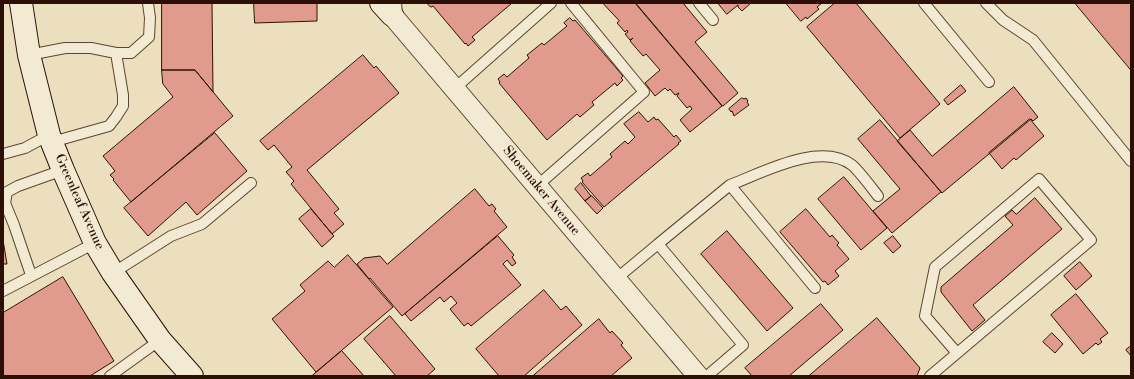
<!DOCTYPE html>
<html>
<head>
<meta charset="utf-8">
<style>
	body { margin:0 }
	#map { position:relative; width:1134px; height:379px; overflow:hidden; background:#ecdfbd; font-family:"Libre Bodoni",serif }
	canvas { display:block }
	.frame { position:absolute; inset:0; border:4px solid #2d1005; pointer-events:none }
</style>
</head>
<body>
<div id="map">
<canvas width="1134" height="379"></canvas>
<div class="frame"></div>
</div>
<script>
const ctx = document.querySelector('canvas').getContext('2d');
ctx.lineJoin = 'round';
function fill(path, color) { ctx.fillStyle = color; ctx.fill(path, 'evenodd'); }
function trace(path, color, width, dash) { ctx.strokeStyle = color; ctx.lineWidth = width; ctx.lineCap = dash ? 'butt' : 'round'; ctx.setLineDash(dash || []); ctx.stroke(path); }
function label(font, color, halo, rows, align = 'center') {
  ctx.font = font + ' "Libre Bodoni",serif'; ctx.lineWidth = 3; ctx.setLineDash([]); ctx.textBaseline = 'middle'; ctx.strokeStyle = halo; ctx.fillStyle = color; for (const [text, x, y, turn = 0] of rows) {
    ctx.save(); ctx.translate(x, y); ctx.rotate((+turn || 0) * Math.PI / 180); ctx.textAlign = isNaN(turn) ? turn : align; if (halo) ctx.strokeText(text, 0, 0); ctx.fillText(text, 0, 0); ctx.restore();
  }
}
const building = new Path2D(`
	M162 3H212L213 92 195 70H162Z
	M254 3H317V21L255 23Z
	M427 3H512L472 37 475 40 468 46 466 43 465 44 433 6 431 7Z
	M603 3H635L722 106 690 132 680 120 692 109 690 106 687 108 677 96 679 93 675 95 670 89 668 91 665 88 655 96 645 83 660 70 646 54 643 56 630 41 633 38 630 40 625 34 628 32 627 30 625 32 617 23 619 21Z
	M636 3H683L707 32 695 42 738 93 723 106Z
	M718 3H751L742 11 738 7V5L727 14Z
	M786 3H822L817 7 819 9 807 19 806 17 801 21Z
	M835 3H856L940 104 900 138 807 27Z
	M1075 3H1131V70Z
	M570 18 573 21 575 20 623 76 621 78 623 80 617 86 615 83 592 102 594 105 580 117 577 114 547 140 499 83 500 82 498 79 504 74 507 77 529 58 527 55 542 43 544 45 567 26 564 23Z
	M363 55 374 68 376 66 399 93 307 170 339 209 334 213 344 224 332 234 291 184 294 181 286 172 292 167 274 145 268 150 260 141Z
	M162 70H195L233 116 131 202 113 180 114 179 110 175 115 171 103 156 173 97 163 84Z
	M961 85 966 91 948 105 944 100Z
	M1014 87 1038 117 1033 121 1031 119 942 193 897 141 910 130 932 156Z
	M742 98 744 99 746 98 748 101 747 102 749 105 734 116 732 111 731 112 729 109Z
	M639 112 648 122 654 117 656 120 658 119 674 137 676 135 681 141 678 143 679 144 604 207 582 182 583 181 581 178 588 173 590 176 612 157 610 154 625 141 628 144 635 137 624 124Z
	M1030 119 1044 136 1016 160 1014 158 1002 169 989 153Z
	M880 120 941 192 892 233 873 211 900 189 858 139Z
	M215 133 247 171 197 215 186 202 148 236 124 208Z
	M844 177 887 228 861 250 818 199Z
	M581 183 591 196 585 201 575 189Z
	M475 189 489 206 492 204 496 209 494 211 507 227 402 316 370 278 369 279 357 264 364 258 380 256 387 264Z
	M592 196 603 208 597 214 585 201Z
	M1035 198 1062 229 973 305 985 320 972 331 941 292V287L1013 225 1005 216 1012 210 1016 214Z
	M311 209 334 236 322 247 299 219Z
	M806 209 830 237 832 235 839 243 837 245 849 259 835 271 839 276 828 285 825 281 823 282 780 232Z
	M727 231 793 308 767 331 701 254Z
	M498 236 514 255 512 257 516 263 512 266 507 260 503 264 521 285 471 326 468 323 464 326 450 309 457 303 451 296 444 302 440 297 411 321 405 314Z
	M893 236 901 246 893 253 884 243Z
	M3 240 7 264H3Z
	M348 255 393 307 316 372 272 319 305 291 300 285 328 261 334 267Z
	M1080 262 1092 276 1076 290 1064 276Z
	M63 277 114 361 90 376H3V313Z
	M544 290 561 310 566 306 582 325 524 376H499L476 349Z
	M1076 294 1108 333 1100 339 1102 342 1098 345 1096 343 1083 354 1051 315Z
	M821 304 843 330 789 376H752L745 368Z
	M390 316 435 369 427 376H396L364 339Z
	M877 318 920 368 917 376H809Z
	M599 319 610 333 612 331 623 343 621 345 632 358 611 376H533Z
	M1052 333 1063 344 1055 353 1043 342Z
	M1131 346V356L1126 350Z
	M342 351 364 376H312Z`);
fill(building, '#e09b8c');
trace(building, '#2d1005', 1);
const service = new Path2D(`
	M699 3 713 20
	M924 3 989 82
	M986 3 1003 20 1033 40 1131 161
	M29 55 65 48H91L116 53
	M454 89 551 3
	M52 142 109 126 116 117 123 106V95L116 53H131L149 37 150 18 148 3
	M3 154 25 148 49 135
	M730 185C762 173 820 141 852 165 860 172 871 187 878 196
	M537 186 644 92 571 3
	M658 244 730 185 815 288
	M113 273 171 236 202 224 251 183
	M31 275 14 225 5 203 7 192 18 186 63 170
	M616 279 658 244 743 345 707 376
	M3 291 95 243
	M110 376 160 340
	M930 376 1091 240 1039 179 935 267 925 316 957 353`);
const minor = new Path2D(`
	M391 3 392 15 698 376`);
const secondary = new Path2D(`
	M21 3 29 55 49 135 63 170 95 243 113 273 160 340 192 376
	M381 3 392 15`);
trace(service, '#5d4433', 12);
trace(minor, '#5d4433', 22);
trace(secondary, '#2d1005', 24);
trace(service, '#f3ead4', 10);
trace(minor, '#f3ead4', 20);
trace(secondary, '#f3ead4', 22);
label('13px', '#2d1005', '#f3ead4', [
	["Shoemaker Avenue",541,191,50],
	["Greenleaf Avenue",79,202,66]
]);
</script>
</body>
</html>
